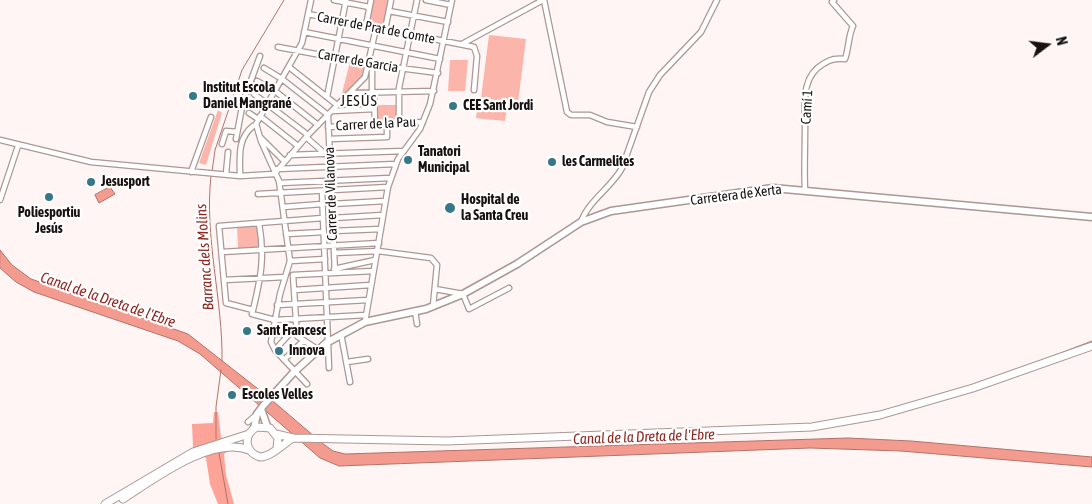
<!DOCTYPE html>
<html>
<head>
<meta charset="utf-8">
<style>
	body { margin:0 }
	#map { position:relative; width:1092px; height:504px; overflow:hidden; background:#fef5f4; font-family:"Asap Condensed",sans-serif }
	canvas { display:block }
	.north { position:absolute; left:1022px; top:20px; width:50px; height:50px; -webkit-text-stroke:4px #fff; paint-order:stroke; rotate:75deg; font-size:14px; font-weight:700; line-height:20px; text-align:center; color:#181110 }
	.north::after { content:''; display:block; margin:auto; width:18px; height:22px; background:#181110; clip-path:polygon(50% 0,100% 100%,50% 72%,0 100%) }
</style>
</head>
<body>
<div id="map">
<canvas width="1092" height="504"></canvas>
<div class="north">N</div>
</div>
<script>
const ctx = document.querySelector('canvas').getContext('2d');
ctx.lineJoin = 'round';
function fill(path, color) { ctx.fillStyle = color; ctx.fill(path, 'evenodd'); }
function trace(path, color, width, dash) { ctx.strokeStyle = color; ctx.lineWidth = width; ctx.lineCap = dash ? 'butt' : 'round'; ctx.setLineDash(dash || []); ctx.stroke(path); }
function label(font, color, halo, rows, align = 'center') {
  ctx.font = font + ' "Asap Condensed",sans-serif'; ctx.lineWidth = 4.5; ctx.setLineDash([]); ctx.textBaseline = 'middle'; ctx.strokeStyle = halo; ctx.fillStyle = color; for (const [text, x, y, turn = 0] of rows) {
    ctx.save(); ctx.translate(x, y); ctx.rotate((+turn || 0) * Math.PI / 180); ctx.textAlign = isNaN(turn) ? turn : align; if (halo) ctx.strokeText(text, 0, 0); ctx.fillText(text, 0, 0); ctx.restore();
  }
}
fill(new Path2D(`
	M373 0H390L383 27 368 23Z
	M489 35 526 39 518 103 481 98Z
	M450 60H468L465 91H448Z
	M350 62 367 65 364 76 341 97Z
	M478 104 507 107 505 121 476 118Z
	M376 105H397V119L376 120Z
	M218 110 222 113 206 165 199 163Z
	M255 224 258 227 260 245 257 248 238 249 237 226Z`), '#fcb5ab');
fill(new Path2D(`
	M214 412H218L221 437 231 449 224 454 226 475 234 504H218L210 484 206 458 193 447 192 424 213 423Z`), '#fda397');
const water = new Path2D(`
	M110 187 115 194 99 203 95 195Z
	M0 250 12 265 31 279 188 334 267 396 322 443 333 451 345 454 848 438 911 441 1092 457V467L901 451 810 448 339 466 320 458 200 354 178 341 34 292 16 282 0 268Z`);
fill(water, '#f49b8f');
trace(water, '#b27269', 1);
trace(new Path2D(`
	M212 172 215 150 242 70 284 0
	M211 176C204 238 223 299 222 361
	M1053 356 1092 341
	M216 439V407L221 370
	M219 453 228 504`), '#b27269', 1);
const minor = new Path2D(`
	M334 0 369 7
	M426 0 451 5
	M544 0 567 112 571 115H590L607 122 637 127
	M389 11 448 22
	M308 14 474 47 477 56 474 90
	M366 25 371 0
	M385 30 391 0
	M304 32 440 59
	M462 44 543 0
	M278 47 369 64 438 73
	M289 67 337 105
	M264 68 282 79 328 115 335 273
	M257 81 275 91 318 125
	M372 92V64
	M374 92 375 124
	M350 93 434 91
	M254 94 308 135
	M327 97 346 0
	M332 111 374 109
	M249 113 258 119
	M260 116 298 146
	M399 123V88L417 0
	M328 127 423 122
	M260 137 284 161
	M306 137 324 153
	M236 139 243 102 260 56
	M329 139 387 137V123
	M0 140 91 162 240 176 274 174
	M222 144 226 131 237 132
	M290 155 404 151
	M277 169 396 164
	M191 172 211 117
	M275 173 308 135 365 77 376 28
	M226 174 228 152
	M240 176C240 157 237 139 253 126
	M280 183 390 178
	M805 190C804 170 805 151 805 131 806 108 799 78 823 64 831 59 836 58 845 59 849 48 848 37 853 26L832 2 834 0
	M322 191 329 368
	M258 194 388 187
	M0 200 18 146
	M332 204 385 201
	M283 207 322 204
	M323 218 219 226 226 303 253 310 252 314 275 320 366 315
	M333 218 383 215
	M581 222C588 201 612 187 622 168L649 92 660 75 701 32 717 0
	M333 231 381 229
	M286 234 324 232
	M222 252 379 243
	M334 253 378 251 431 258 437 265 433 306
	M290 261 325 259
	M334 269 375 260
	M224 280 285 277
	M435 289 463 294 469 309 509 288
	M294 290 371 285
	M277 305 368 300
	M253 310C261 277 265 257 259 223
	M415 311 417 324
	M365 322 388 187 398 159 420 129 430 104 452 0
	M273 334 327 332
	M341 334 350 382
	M317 349 297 336 293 275 373 271
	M275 350 290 333
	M284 360 303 341
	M347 362 368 359
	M307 384 275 350 271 342 280 294 290 261 279 181 261 141 256 124 302 43 311 0
	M248 422 257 414`);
const secondary = new Path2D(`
	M261 409 267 426
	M254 428 257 414 263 406 294 372 326 343 365 322 426 309 463 294 517 264 581 222 611 211 773 188 1092 217`);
const primary = new Path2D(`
	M276 434 293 438 447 441 812 427 880 415 973 388 1092 346
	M277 448 278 438 270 428 257 427C243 434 244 452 260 457 271 457 283 444 293 438
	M123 499C154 479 212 435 249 450
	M105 504 193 452 249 434`);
trace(minor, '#ab9794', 7);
trace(secondary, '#ab9794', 9);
trace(primary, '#ab9794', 9);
trace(minor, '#fff', 4.5);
trace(secondary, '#fff', 6);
trace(primary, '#fff', 7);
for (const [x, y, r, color] of [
	[193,96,5,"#367789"],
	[453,106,5,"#367789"],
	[408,160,5,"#367789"],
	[552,162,5,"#367789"],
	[91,182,5,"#367789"],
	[49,197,5,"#367789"],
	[450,208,6,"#367789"],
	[247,331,5,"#367789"],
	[279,351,5,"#367789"],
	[232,395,5,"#367789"]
]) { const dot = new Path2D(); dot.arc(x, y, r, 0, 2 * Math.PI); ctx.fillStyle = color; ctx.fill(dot); trace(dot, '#fff', 2); }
label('14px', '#181110', '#fff', [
	["Carrer de Prat de Comte",376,28,11],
	["Carrer de Garcia",358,61,10],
	["Camí 1",807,107,-87],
	["Carrer de la Pau",376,124,-3],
	["Carrer de Vilanova",331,194,-92],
	["Carretera de Xerta",736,195,-7]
]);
label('bold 14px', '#181110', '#fff', [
	["Institut Escola",203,88],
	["Daniel Mangrané",203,104],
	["CEE Sant Jordi",463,106],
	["Tanatori",418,152],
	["Municipal",418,168],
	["les Carmelites",562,162],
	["Jesusport",101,182],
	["Hospital de",461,200],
	["la Santa Creu",461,216],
	["Poliesportiu",49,213,"center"],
	["Jesús",49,229,"center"],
	["Sant Francesc",257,331],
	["Innova",289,351],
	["Escoles Velles",242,395]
], 'left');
ctx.letterSpacing = '1px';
label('15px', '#181110', '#fff', [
	["JESÚS",359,101]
]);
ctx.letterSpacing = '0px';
label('italic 15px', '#8e2721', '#fff', [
	["Barranc dels Molins",205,257,-94],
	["Canal de la Dreta de l'Ebre",108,300,19],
	["Canal de la Dreta de l'Ebre",644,437,-2]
]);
</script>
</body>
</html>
